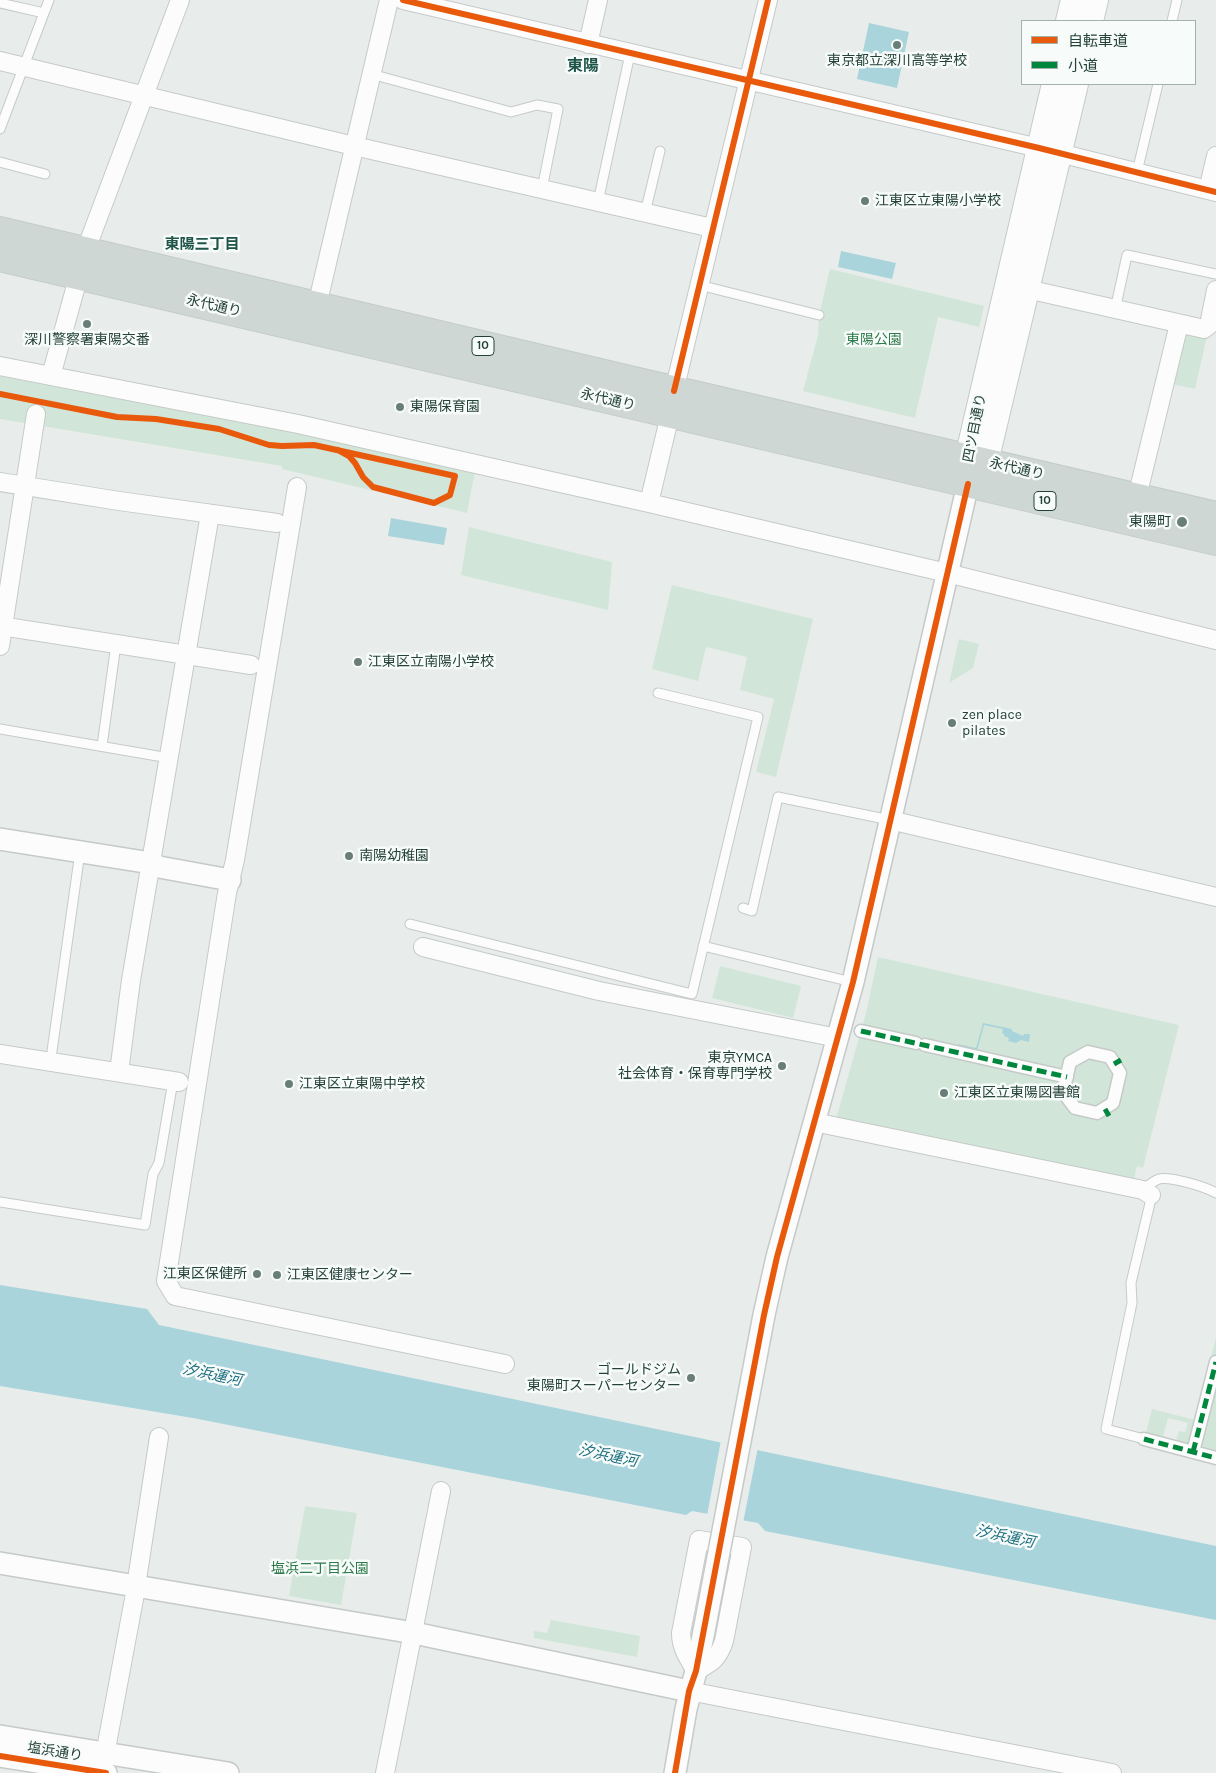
<!DOCTYPE html>
<html>
<head>
<meta charset="utf-8">
<style>
	body { margin:0 }
	#map { position:relative; width:1216px; height:1773px; overflow:hidden; background:#e8edeb; font-family:Karla,"Noto Sans JP",sans-serif }
	canvas { display:block }
	.legend { position:absolute; left:1021px; top:20px; width:175px; height:65px; box-sizing:border-box; background:#f7fbf9; border:1px solid #a3b1ad; margin:0; padding:6px 9px; list-style:none; font-size:15px; color:#24423a }
	.legend li { display:flex; align-items:center; gap:10px; height:25px }
	.legend b { width:25px; border:1px solid #a3b1ad }
</style>
</head>
<body>
<div id="map">
<canvas width="1216" height="1773"></canvas>
<ul class="legend">
<li><b style="height:6px;background:#e8590c"></b>自転車道</li>
<li><b style="height:6px;background:#00873e"></b>小道</li>
</ul>
</div>
<script>
const ctx = document.querySelector('canvas').getContext('2d');
ctx.lineJoin = 'round';
function fill(path, color) { ctx.fillStyle = color; ctx.fill(path, 'evenodd'); }
function trace(path, color, width, dash) { ctx.strokeStyle = color; ctx.lineWidth = width; ctx.lineCap = dash ? 'butt' : 'round'; ctx.setLineDash(dash || []); ctx.stroke(path); }
function label(font, color, halo, rows, align = 'center') {
  ctx.font = font + ' Karla,"Noto Sans JP",sans-serif'; ctx.lineWidth = 5; ctx.setLineDash([]); ctx.textBaseline = 'middle'; ctx.strokeStyle = halo; ctx.fillStyle = color; for (const [text, x, y, turn = 0] of rows) {
    ctx.save(); ctx.translate(x, y); ctx.rotate((+turn || 0) * Math.PI / 180); ctx.textAlign = isNaN(turn) ? turn : align; if (halo) ctx.strokeText(text, 0, 0); ctx.fillText(text, 0, 0); ctx.restore();
  }
}
fill(new Path2D(`
	M830 269 984 306 979 327 938 317 915 418 803 391 818 335 819 315Z
	M1188 333 1207 336 1195 389 1172 384 1183 336Z
	M0 376 238 422 294 429 475 471 467 513 282 469V466L0 419Z
	M469 527 612 562 608 610 461 575Z
	M672 585 813 619 776 777 756 772 774 699 740 690 747 657 706 647 698 681 652 669Z
	M959 639 979 644 973 668 949 683Z
	M878 957 1179 1025 1143 1168 1137 1166 1132 1188 834 1126 866 1013Z
	M720 966 801 986 793 1018 712 998Z
	M1216 1338V1464L1143 1445 1152 1409 1195 1420ZM1168 1418 1188 1423 1185 1432 1179 1431 1176 1441 1163 1437Z
	M305 1506 357 1513 341 1605 289 1596Z
	M551 1620 640 1636 637 1657 534 1638V1631L547 1633Z`), '#d1e6d8');
fill(new Path2D(`
	M869 23 909 32 897 88 857 79Z
	M841 251 896 263 892 279 838 267Z
	M391 518 447 528 444 545 388 536Z
	M983 1023 1012 1029V1031L1023 1036 1024 1034H1030L1029 1042 1021 1040 1016 1043 1008 1041 1009 1038 1004 1036V1034L1002 1033 1003 1029 984 1025 977 1051 958 1046V1044L976 1048Z
	M0 1285 147 1309 159 1325 1216 1546V1620L765 1531 758 1523 692 1511 686 1515 193 1418 0 1386Z`), '#a9d4db');
fill(new Path2D(`
	M721 1440 758 1447 743 1523 707 1516Z`), '#e8edeb');
const service = new Path2D(`
	M0 3 44 13
	M1172 21 1177 0
	M371 74 511 112 537 105 558 109 542 189
	M0 129 49 0
	M0 162 45 174
	M1137 172 1158 84
	M598 202 630 54
	M645 213 660 151
	M699 285 819 315
	M1115 310 1127 255 1216 274
	M0 729 169 758
	M102 746 116 644
	M743 908 752 911 778 797 890 820
	M410 924 692 994 758 717 658 693
	M703 946 852 982
	M52 1051 80 852
	M1143 1190C1148 1186 1153 1181 1159 1179 1170 1176 1206 1187 1216 1193
	M0 1202 145 1225 153 1174 159 1163 173 1081
	M1144 1439 1106 1429 1132 1303 1131 1283 1150 1203 1151 1195`);
const pedestrian = new Path2D(`
	M861 1031 916 1043
	M925 1045 1067 1077
	M1088 1052 1110 1057 1120 1073 1113 1103 1097 1113 1075 1108 1063 1092 1070 1062Z
	M1144 1439 1216 1458
	M1193 1452 1216 1362`);
const minor = new Path2D(`
	M403 0 1039 148 1216 192
	M588 44 598 0
	M0 61 354 146 712 228
	M1208 190 1216 156
	M85 252 180 0
	M1027 289 1204 329 1209 325 1216 290
	M315 314 389 0
	M0 366 298 424 649 503 947 573 1216 640
	M51 376 79 275
	M674 391 768 0
	M0 482 119 501 277 523
	M297 487 235 860 227 893 166 1281 175 1296 505 1364
	M1137 497 1179 324
	M649 503 670 415
	M0 626 251 665
	M0 646 36 414
	M890 820 1216 897
	M423 947 599 991 838 1038
	M0 1054 179 1082
	M119 1072 131 980 210 514
	M814 1122 1143 1190 1151 1195
	M699 1540 742 1547 724 1641C718 1659 712 1662 696 1671 688 1658 681 1648 681 1633Z
	M689 1691 1112 1773
	M103 1765 134 1599 159 1437
	M385 1773 441 1491`);
const tertiary = new Path2D(`
	M0 839 151 863 159 867 230 880
	M764 1315 777 1257 853 982 968 484
	M0 1563 414 1633 689 1691
	M0 1736 228 1773
	M0 1756 106 1773
	M675 1773 686 1709 696 1671 704 1631`);
const secondary = new Path2D(`
	M1068 21 1073 0
	M1091 21 1096 0
	M968 477 967 458 1054 84
	M974 477 986 462 1076 84`);
const primary = new Path2D(`
	M0 231 630 380 1216 516
	M0 257 1216 541`);
trace(service, '#c5cac8', 11);
trace(pedestrian, '#c5cac8', 15);
trace(minor, '#c5cac8', 20);
trace(tertiary, '#c5cac8', 24);
trace(secondary, '#c3cbc8', 26);
trace(primary, '#c3ccc9', 30);
trace(service, '#fcfcfc', 9);
trace(pedestrian, '#fcfcfc', 12);
trace(minor, '#fcfcfc', 18);
trace(tertiary, '#fcfcfc', 21);
trace(secondary, '#fcfcfc', 24);
trace(primary, '#cfd7d5', 28);
const tertiaryBridge = new Path2D(`
	M704 1631 764 1315`);
trace(tertiaryBridge, '#c5cac8', 24, []);
trace(tertiaryBridge, '#fcfcfc', 21);
trace(new Path2D(`
	M861 1031 1067 1077
	M1114 1064 1121 1060
	M1105 1109 1109 1116
	M1144 1439 1216 1458
	M1193 1452 1216 1362`), '#00873e', 5, [10, 5]);
trace(new Path2D(`
	M403 0 1039 148 1216 192
	M674 391 768 0
	M0 394 117 417 156 419 219 429 269 445 282 446 314 445 455 476 450 495 434 503 373 487 363 477 355 463 349 456 338 450
	M0 1756 106 1773
	M675 1773 689 1691 696 1671 764 1315 777 1257 853 982 968 484`), '#e8590c', 6);
for (const [x, y, r, color] of [
	[897,45,5,"#697e78"],
	[865,201,5,"#697e78"],
	[87,324,5,"#697e78"],
	[400,407,5,"#697e78"],
	[1182,522,6,"#697e78"],
	[358,662,5,"#697e78"],
	[952,723,5,"#697e78"],
	[349,856,5,"#697e78"],
	[782,1066,5,"#697e78"],
	[289,1084,5,"#697e78"],
	[944,1093,5,"#697e78"],
	[257,1274,5,"#697e78"],
	[277,1275,5,"#697e78"],
	[691,1378,5,"#697e78"]
]) { const dot = new Path2D(); dot.arc(x, y, r, 0, 2 * Math.PI); ctx.fillStyle = color; ctx.fill(dot); trace(dot, '#f7fbf9', 2); }
for (const [x, y, w] of [
	[483,346,22],
	[1045,501,22]
]) { const box = new Path2D(); box.roundRect(x - w / 2, y - 9.5, w, 19, 4); ctx.fillStyle = '#f7fbf9'; ctx.fill(box); trace(box, '#24423a', 1); }
label('bold 12px', '#24423a', null, [
	["10",483,346],
	["10",1045,501]
]);
label('14px', '#24423a', '#f7fbf9', [
	["東京都立深川高等学校",897,61,"center"],
	["江東区立東陽小学校",875,201],
	["深川警察署東陽交番",87,340,"center"],
	["東陽保育園",410,407],
	["東陽町",1171,522,"right"],
	["江東区立南陽小学校",368,662],
	["zen place",962,715],
	["pilates",962,731],
	["南陽幼稚園",359,856],
	["東京YMCA",772,1058,"right"],
	["社会体育・保育専門学校",772,1074,"right"],
	["江東区立東陽中学校",299,1084],
	["江東区立東陽図書館",954,1093],
	["江東区保健所",247,1274,"right"],
	["江東区健康センター",287,1275],
	["ゴールドジム",681,1370,"right"],
	["東陽町スーパーセンター",681,1386,"right"]
], 'left');
label('14px', '#24423a', '#f7fbf9', [
	["永代通り",214,306,13],
	["永代通り",608,400,13],
	["四ツ目通り",975,428,-79],
	["永代通り",1017,469,13],
	["塩浜通り",55,1752,9]
]);
label('14px', '#2d7a4b', '#f7fbf9', [
	["東陽公園",874,340],
	["塩浜二丁目公園",320,1569]
]);
label('bold 15px', '#1f5548', '#f7fbf9', [
	["東陽三丁目",202,245]
]);
label('italic 15px', '#1c6f80', '#f7fbf9', [
	["汐浜運河",212,1375,12],
	["汐浜運河",608,1456,12],
	["汐浜運河",1005,1537,12]
]);
label('bold 16px', '#1f5548', '#f7fbf9', [
	["東陽",583,66]
]);
</script>
</body>
</html>
